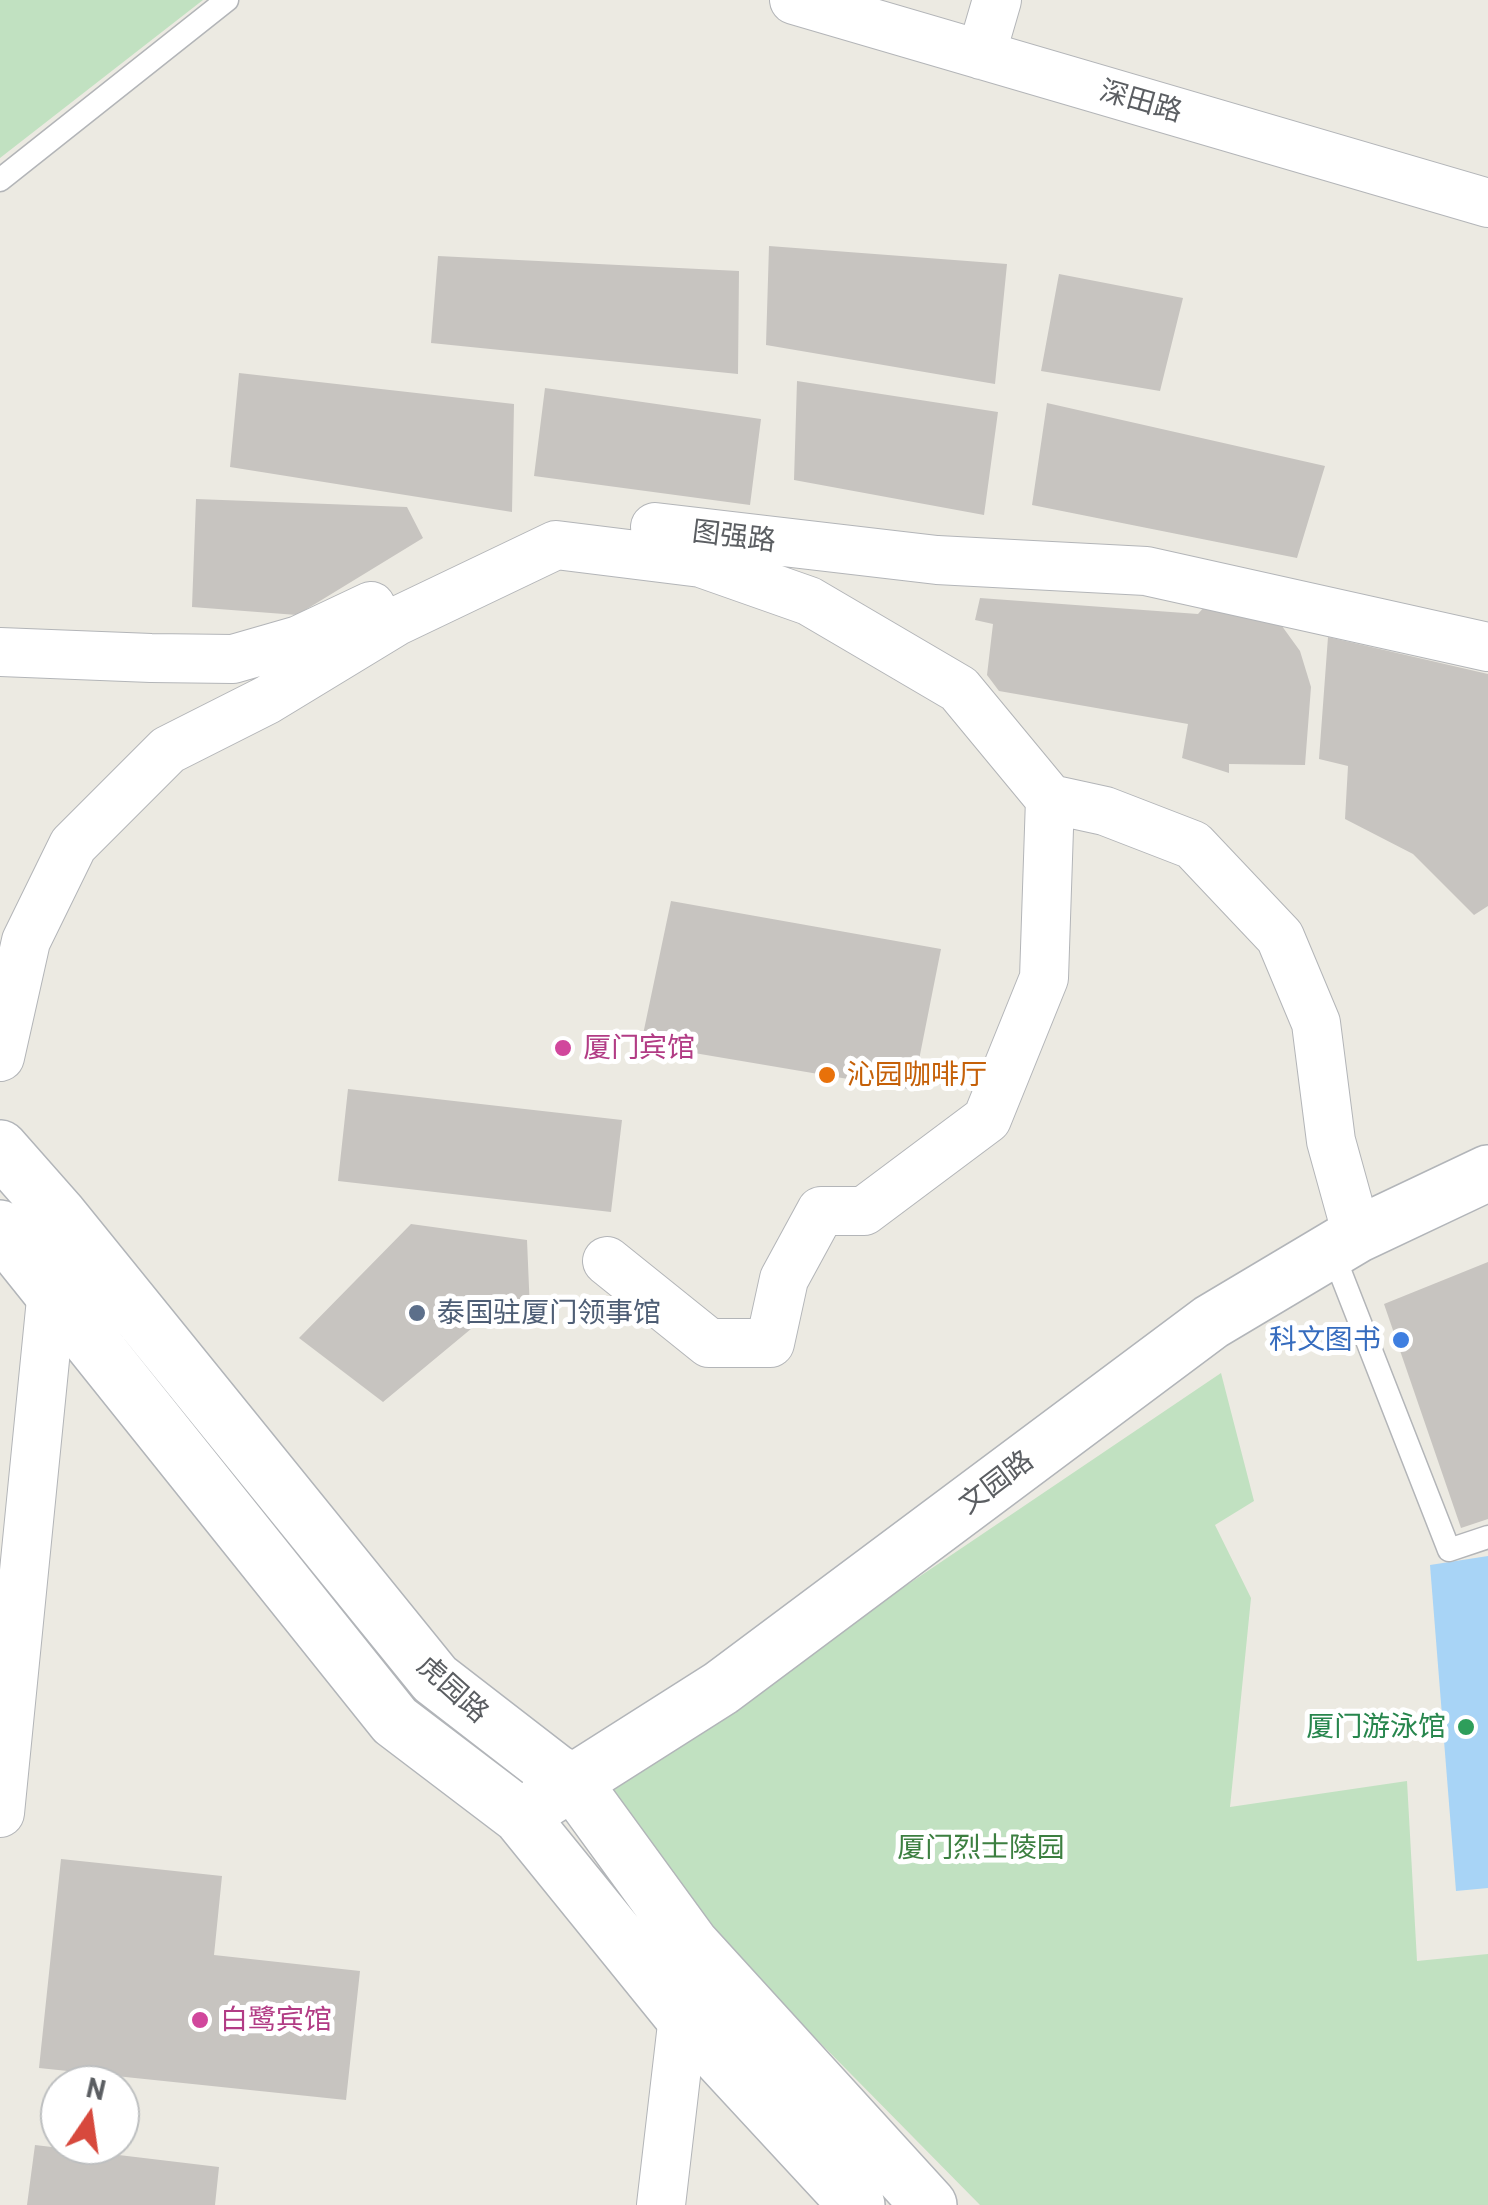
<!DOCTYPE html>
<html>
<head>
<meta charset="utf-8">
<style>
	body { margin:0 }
	#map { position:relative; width:1488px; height:2205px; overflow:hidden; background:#eceae2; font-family:Barlow,sans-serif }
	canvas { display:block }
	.north { position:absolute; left:40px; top:2065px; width:100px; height:100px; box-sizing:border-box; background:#fff; border:2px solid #bdbfc0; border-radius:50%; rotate:13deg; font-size:28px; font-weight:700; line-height:40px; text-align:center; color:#5b5e62 }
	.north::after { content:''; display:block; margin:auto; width:35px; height:45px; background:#d7493d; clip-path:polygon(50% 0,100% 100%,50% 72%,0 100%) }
</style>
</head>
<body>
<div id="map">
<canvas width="1488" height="2205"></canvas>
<div class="north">N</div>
</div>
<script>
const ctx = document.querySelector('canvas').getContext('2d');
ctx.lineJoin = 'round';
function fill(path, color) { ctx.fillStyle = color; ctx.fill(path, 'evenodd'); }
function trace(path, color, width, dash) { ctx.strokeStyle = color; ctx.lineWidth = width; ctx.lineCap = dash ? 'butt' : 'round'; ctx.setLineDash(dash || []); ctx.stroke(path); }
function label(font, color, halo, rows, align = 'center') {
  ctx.font = font + ' Barlow,"Noto Sans SC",sans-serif'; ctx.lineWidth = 10; ctx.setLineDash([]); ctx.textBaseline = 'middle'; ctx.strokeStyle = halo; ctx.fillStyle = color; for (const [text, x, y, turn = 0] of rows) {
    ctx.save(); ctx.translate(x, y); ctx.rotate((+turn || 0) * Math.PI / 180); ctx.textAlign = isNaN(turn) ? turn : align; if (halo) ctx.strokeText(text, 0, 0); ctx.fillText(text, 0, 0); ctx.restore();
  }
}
fill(new Path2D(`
	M0 0H203L0 158Z
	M1221 1373 1254 1501 1215 1525 1251 1598 1230 1807 1407 1781 1417 1961 1488 1954V2205H980L584 1803Z`), '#c1e1c1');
fill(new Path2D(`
	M1488 1556V1888L1456 1891 1430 1565Z`), '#a8d4f6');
fill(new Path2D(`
	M769 246 1007 264 995 384 766 345Z
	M438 256 739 271 738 374 431 343Z
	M1059 274 1183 298 1160 391 1041 371Z
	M239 373 514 404 512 512 230 467Z
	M797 381 998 412 984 515 794 480Z
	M545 388 761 419 750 505 534 476Z
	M1047 403 1325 466 1297 558 1032 505Z
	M196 499 407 507 423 538 297 615 192 607Z
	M980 598 1198 614 1212 598 1274 615 1300 651 1311 687 1305 765 1229 764V773L1182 758 1188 724 999 691 987 675 993 624 975 620Z
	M1328 637 1488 674V906L1474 915 1413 854 1345 819 1348 766 1319 759Z
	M671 901 941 949 913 1090 641 1044Z
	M348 1089 622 1120 611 1212 338 1181Z
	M411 1224 527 1240 530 1311 489 1314 383 1402 299 1338Z
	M1488 1262V1519L1461 1528 1384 1304Z
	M61 1859 222 1876 214 1955 360 1971 346 2100 39 2068Z
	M35 2145 219 2167 215 2205H27Z`), '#c7c4c0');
const service = new Path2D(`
	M0 180 227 0
	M1332 1251 1449 1550 1488 1537`);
const minor = new Path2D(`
	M794 0 1488 203
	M981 55 997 0
	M655 527 937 560 1146 571 1488 647
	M0 652 151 658 233 659 299 640 371 606
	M0 1057 26 941 73 845 168 750 267 700 397 621 556 545 701 563 809 601 959 689 1050 799 1105 811 1193 845 1280 937 1316 1023 1331 1141 1357 1235
	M607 1261 709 1343H770L784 1279 821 1211H864L987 1119 1044 978 1050 799
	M0 1813 54 1269
	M661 2205 686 1990`);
const secondary = new Path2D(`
	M0 1148 60 1216 435 1679 554 1771 573 1782 691 1944 929 2205
	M0 1228 395 1721 520 1816 683 2017 857 2205
	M543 1801 721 1688 1211 1322 1357 1235 1488 1173`);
trace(service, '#b3b5b8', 25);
trace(minor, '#b3b5b8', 50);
trace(secondary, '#b2b5b9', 58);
trace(service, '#fff', 22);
trace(minor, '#fff', 48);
trace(secondary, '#fff', 55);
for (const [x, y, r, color] of [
	[563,1048,10,"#d1479c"],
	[827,1075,10,"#e8710a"],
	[417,1313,10,"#5c6f8a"],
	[1401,1340,10,"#3f7fe0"],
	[1466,1727,10,"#2e9e5b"],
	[200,2020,10,"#d1479c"]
]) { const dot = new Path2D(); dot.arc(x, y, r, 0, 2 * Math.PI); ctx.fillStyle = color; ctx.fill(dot); trace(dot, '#fff', 4); }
label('28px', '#5b5e62', '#fff', [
	["深田路",1141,101,16],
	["图强路",734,536,7],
	["文园路",996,1482,-37],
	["虎园路",453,1689,42]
]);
label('28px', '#b23c85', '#fff', [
	["厦门宾馆",583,1048],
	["白鹭宾馆",220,2020]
], 'left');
label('28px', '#c56008', '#fff', [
	["沁园咖啡厅",847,1075]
], 'left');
label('28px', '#4e5e75', '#fff', [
	["泰国驻厦门领事馆",437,1313]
], 'left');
label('28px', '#366cbe', '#fff', [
	["科文图书",1381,1340]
], 'right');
label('28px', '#27864d', '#fff', [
	["厦门游泳馆",1446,1727]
], 'right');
label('28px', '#3c7f40', '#fff', [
	["厦门烈士陵园",981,1848]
]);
</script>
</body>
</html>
